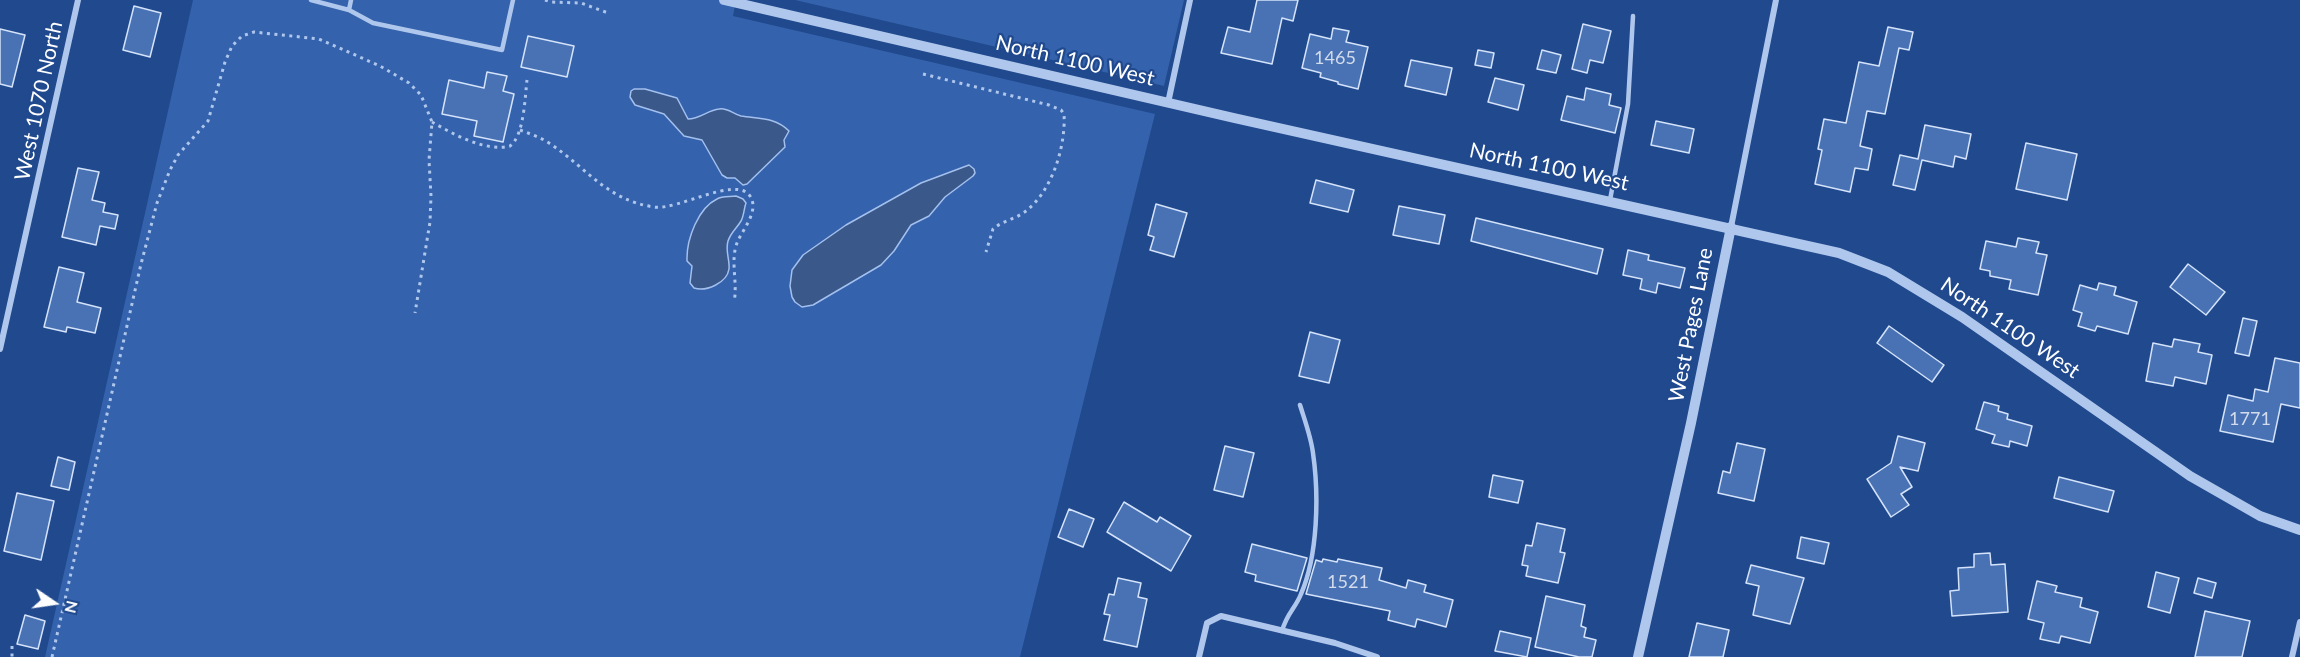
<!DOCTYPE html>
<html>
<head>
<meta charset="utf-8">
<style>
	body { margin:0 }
	#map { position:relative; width:2300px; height:657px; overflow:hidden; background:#20498e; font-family:Lato,sans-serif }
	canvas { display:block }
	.north { position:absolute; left:24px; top:573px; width:60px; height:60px; -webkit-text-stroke:4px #20498e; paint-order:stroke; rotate:103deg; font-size:16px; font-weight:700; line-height:24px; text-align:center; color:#fff }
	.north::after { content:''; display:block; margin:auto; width:21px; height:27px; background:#fff; clip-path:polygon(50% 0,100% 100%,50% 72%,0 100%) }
</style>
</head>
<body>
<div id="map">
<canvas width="2300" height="657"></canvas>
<div class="north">N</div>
</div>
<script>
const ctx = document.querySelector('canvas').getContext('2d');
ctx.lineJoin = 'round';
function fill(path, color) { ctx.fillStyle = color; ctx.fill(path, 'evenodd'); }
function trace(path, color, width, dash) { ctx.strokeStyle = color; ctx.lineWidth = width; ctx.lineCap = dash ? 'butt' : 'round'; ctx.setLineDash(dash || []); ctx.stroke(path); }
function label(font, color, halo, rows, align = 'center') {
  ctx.font = font + ' Lato,sans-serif'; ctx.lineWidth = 4.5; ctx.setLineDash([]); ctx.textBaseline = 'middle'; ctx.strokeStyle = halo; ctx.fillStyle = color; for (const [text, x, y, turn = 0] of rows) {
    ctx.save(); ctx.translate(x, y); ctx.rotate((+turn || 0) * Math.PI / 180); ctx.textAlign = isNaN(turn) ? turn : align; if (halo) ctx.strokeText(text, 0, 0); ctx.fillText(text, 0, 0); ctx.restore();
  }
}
fill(new Path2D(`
	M193 0H736L733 16 1155 114 1020 657H45Z
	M795 0H1184L1164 86Z`), '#3462ac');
const water = new Path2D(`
	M634 89H645L677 98 688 119C700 119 708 110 719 109 727 107 733 114 741 116 759 119 775 117 789 131L784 140 785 147 747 184 743 185 735 178H727L722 175 702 140 684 136 664 114 635 105 630 97 631 91Z
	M969 165 974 169 975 173 973 176 945 197 929 216 911 225 894 251 881 265 813 305 802 307 795 302 792 297 790 286 792 270 803 255 846 225 921 183Z
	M736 196 743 199 746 203C744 208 744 216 741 221 737 228 731 232 728 241 725 251 730 260 729 269 727 283 706 292 694 288L690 283 692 266 687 261V258C687 239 698 208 717 199 722 196 730 197 736 196Z`);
fill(water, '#3a588a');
trace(water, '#a3c0ee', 1.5);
const building = new Path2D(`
	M1257 0H1298L1293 21 1282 18 1272 64 1221 53 1228 27 1250 32Z
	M134 6 161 13 150 57 123 50Z
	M1583 24 1611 31 1603 63 1590 60 1587 73 1572 69Z
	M1888 27 1913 32 1909 50 1899 48 1885 114 1867 111 1860 146 1872 149 1868 170 1855 168 1850 192 1815 184 1822 150 1818 149 1824 119 1846 123 1859 62 1879 66Z
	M1333 28 1349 31 1346 42 1368 47 1358 89 1338 84V82L1320 77 1321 73 1302 68 1310 34 1331 39Z
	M0 29 25 35 12 87 0 84Z
	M528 36 574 46 567 77 521 67Z
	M1478 50 1494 53 1491 68 1475 65Z
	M1542 50 1561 55 1556 73 1537 69Z
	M1411 60 1452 68 1446 95 1405 86Z
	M487 72 507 76 503 91 514 94 503 142 474 136 477 121 442 114 449 80 484 88Z
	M1495 78 1524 85 1518 110 1488 102Z
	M1586 88 1611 94 1609 105 1621 108 1615 133 1561 120 1567 96 1584 100Z
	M1656 121 1694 129 1689 153 1651 145Z
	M1925 125 1971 134 1966 159 1955 156 1953 167 1922 160 1915 190 1893 185 1900 155 1918 159Z
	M2026 143 2077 154 2067 200 2016 189Z
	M78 168 99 172 92 200 105 203 103 212 118 215 115 229 100 226 96 245 62 237Z
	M1316 180 1354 190 1348 212 1310 203Z
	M1156 204 1187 213 1174 257 1150 250 1154 237 1148 235Z
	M1399 206 1445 215 1439 244 1393 235Z
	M1476 218 1603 249 1597 274 1471 241Z
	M2018 238 2039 242 2036 253 2047 255 2038 295 2009 289 2011 280 1990 276V271L1980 269 1986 241 2016 247Z
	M1628 250 1649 255 1648 260 1685 268 1680 288 1658 283 1656 293 1640 289 1642 279 1623 275Z
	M2188 264 2225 292 2206 315 2170 287Z
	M59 267 84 273 77 302 101 308 95 333 67 327 66 332 44 327Z
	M2099 283 2116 287 2114 295 2137 302 2128 334 2097 326 2095 331 2078 326 2082 313 2073 310 2080 285 2097 290Z
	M2243 318 2257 321 2249 356 2235 353Z
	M1889 326 1944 365 1932 382 1877 343Z
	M1310 332 1340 340 1329 383 1299 376Z
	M2174 339 2200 344 2198 352 2212 355 2206 384 2175 377 2173 386 2146 381 2153 343 2172 347Z
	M2275 358 2300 363V408L2281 404 2273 442 2220 431 2228 395 2253 401 2255 389 2268 392Z
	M1984 402 1999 406 1998 411 2008 414 2007 419 2032 426 2027 446 2010 441 2009 447 1992 443 1995 435 1976 429Z
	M1898 436 1925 443 1918 471 1900 467 1912 487 1901 494 1909 505 1891 517 1867 479 1891 463Z
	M1737 443 1765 449 1754 501 1718 493 1723 471 1730 473Z
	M1225 446 1254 453 1243 497 1214 490Z
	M58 457 75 462 69 490 51 486Z
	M1493 475 1523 481 1518 503 1489 497Z
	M2059 477 2114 491 2108 512 2054 498Z
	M17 493 54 501 41 560 4 551Z
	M1124 502 1157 522 1160 517 1191 536 1171 571 1107 532Z
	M1069 509 1094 519 1083 547 1058 537Z
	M1537 523 1565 529 1560 552 1565 553 1558 583 1526 576 1528 566 1522 565 1526 545 1532 546Z
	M1801 537 1829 543 1824 564 1797 558Z
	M1252 544 1307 558 1297 591 1255 581 1256 575 1245 572Z
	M1990 553 1991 565 2005 564 2008 612 1952 616 1950 591 1959 590 1958 568 1974 567V554Z
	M1323 559 1337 562 1338 559 1382 568 1379 580 1406 588 1408 580 1426 585 1424 592 1453 600 1446 627 1417 619 1415 627 1388 620 1390 611 1306 594 1316 560 1322 562Z
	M1751 565 1804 578 1790 624 1753 615 1759 586 1746 583Z
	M2156 572 2179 578 2170 613 2148 607Z
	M1118 578 1141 583 1138 597 1147 599 1137 647 1104 640 1110 615 1104 614 1109 594 1114 595Z
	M2198 578 2216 583 2212 598 2194 593Z
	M2037 581 2057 586 2055 592 2082 598 2080 607 2098 612 2090 643 2061 636 2059 643 2040 639 2044 623 2028 619Z
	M1546 596 1585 605 1581 626 1586 628 1584 637 1596 640 1592 657H1579L1535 647Z
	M2205 611 2250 621 2242 657H2195Z
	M25 615 45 621 38 649 17 644Z
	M1697 623 1729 630 1723 657H1689Z
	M1500 631 1531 638 1527 657 1495 651Z`);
fill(building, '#4972b5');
trace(building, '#d4e3f9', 1.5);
trace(new Path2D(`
	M545 0 551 2 581 3 608 13
	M923 74 1049 105 1061 110 1064 114C1066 146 1052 191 1026 211 1016 219 1002 221 993 229L986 252
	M432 122C453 134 485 152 510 146 524 136 525 97 527 80
	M520 130C530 134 540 137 549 143 586 167 606 200 654 207 677 211 736 175 750 196 760 211 742 230 737 243 730 261 738 283 734 302
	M12 646V657
	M52 657 141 264 157 203 170 170 178 155 208 121 225 62 232 46 242 36 254 32 319 39 380 66 409 83 421 95 432 122 429 160 431 196 430 222 415 313`), '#afc7ec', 3, [3, 4.5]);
trace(new Path2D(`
	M311 0 349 10 373 23 502 50 513 0
	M349 10 351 0
	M1610 200 1628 104 1633 16
	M1282 631C1287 613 1295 609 1301 594 1318 555 1319 495 1313 453 1311 437 1305 421 1300 405`), '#afc7ec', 4.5);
trace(new Path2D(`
	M1168 103 1190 0
	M1731 227 1776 0
	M0 349 78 0
	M1199 657 1207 623 1221 616 1335 643 1377 657
	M2292 657 2300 622`), '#afc7ec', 6);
trace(new Path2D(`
	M724 0 1234 118 1839 253 1888 272 1962 317 2190 476 2260 516 2300 530
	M1638 657 1691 423 1731 227`), '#afc7ec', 10);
label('18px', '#d2dcec', null, [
	["1465",1335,58],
	["1771",2250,419],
	["1521",1348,582]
]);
label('21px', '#fff', '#20498e', [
	["North 1100 West",1075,61,13],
	["West 1070 North",39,101,-78],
	["North 1100 West",1549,167,12],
	["West Pages Lane",1691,325,-79],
	["North 1100 West",2010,328,34]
]);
</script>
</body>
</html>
